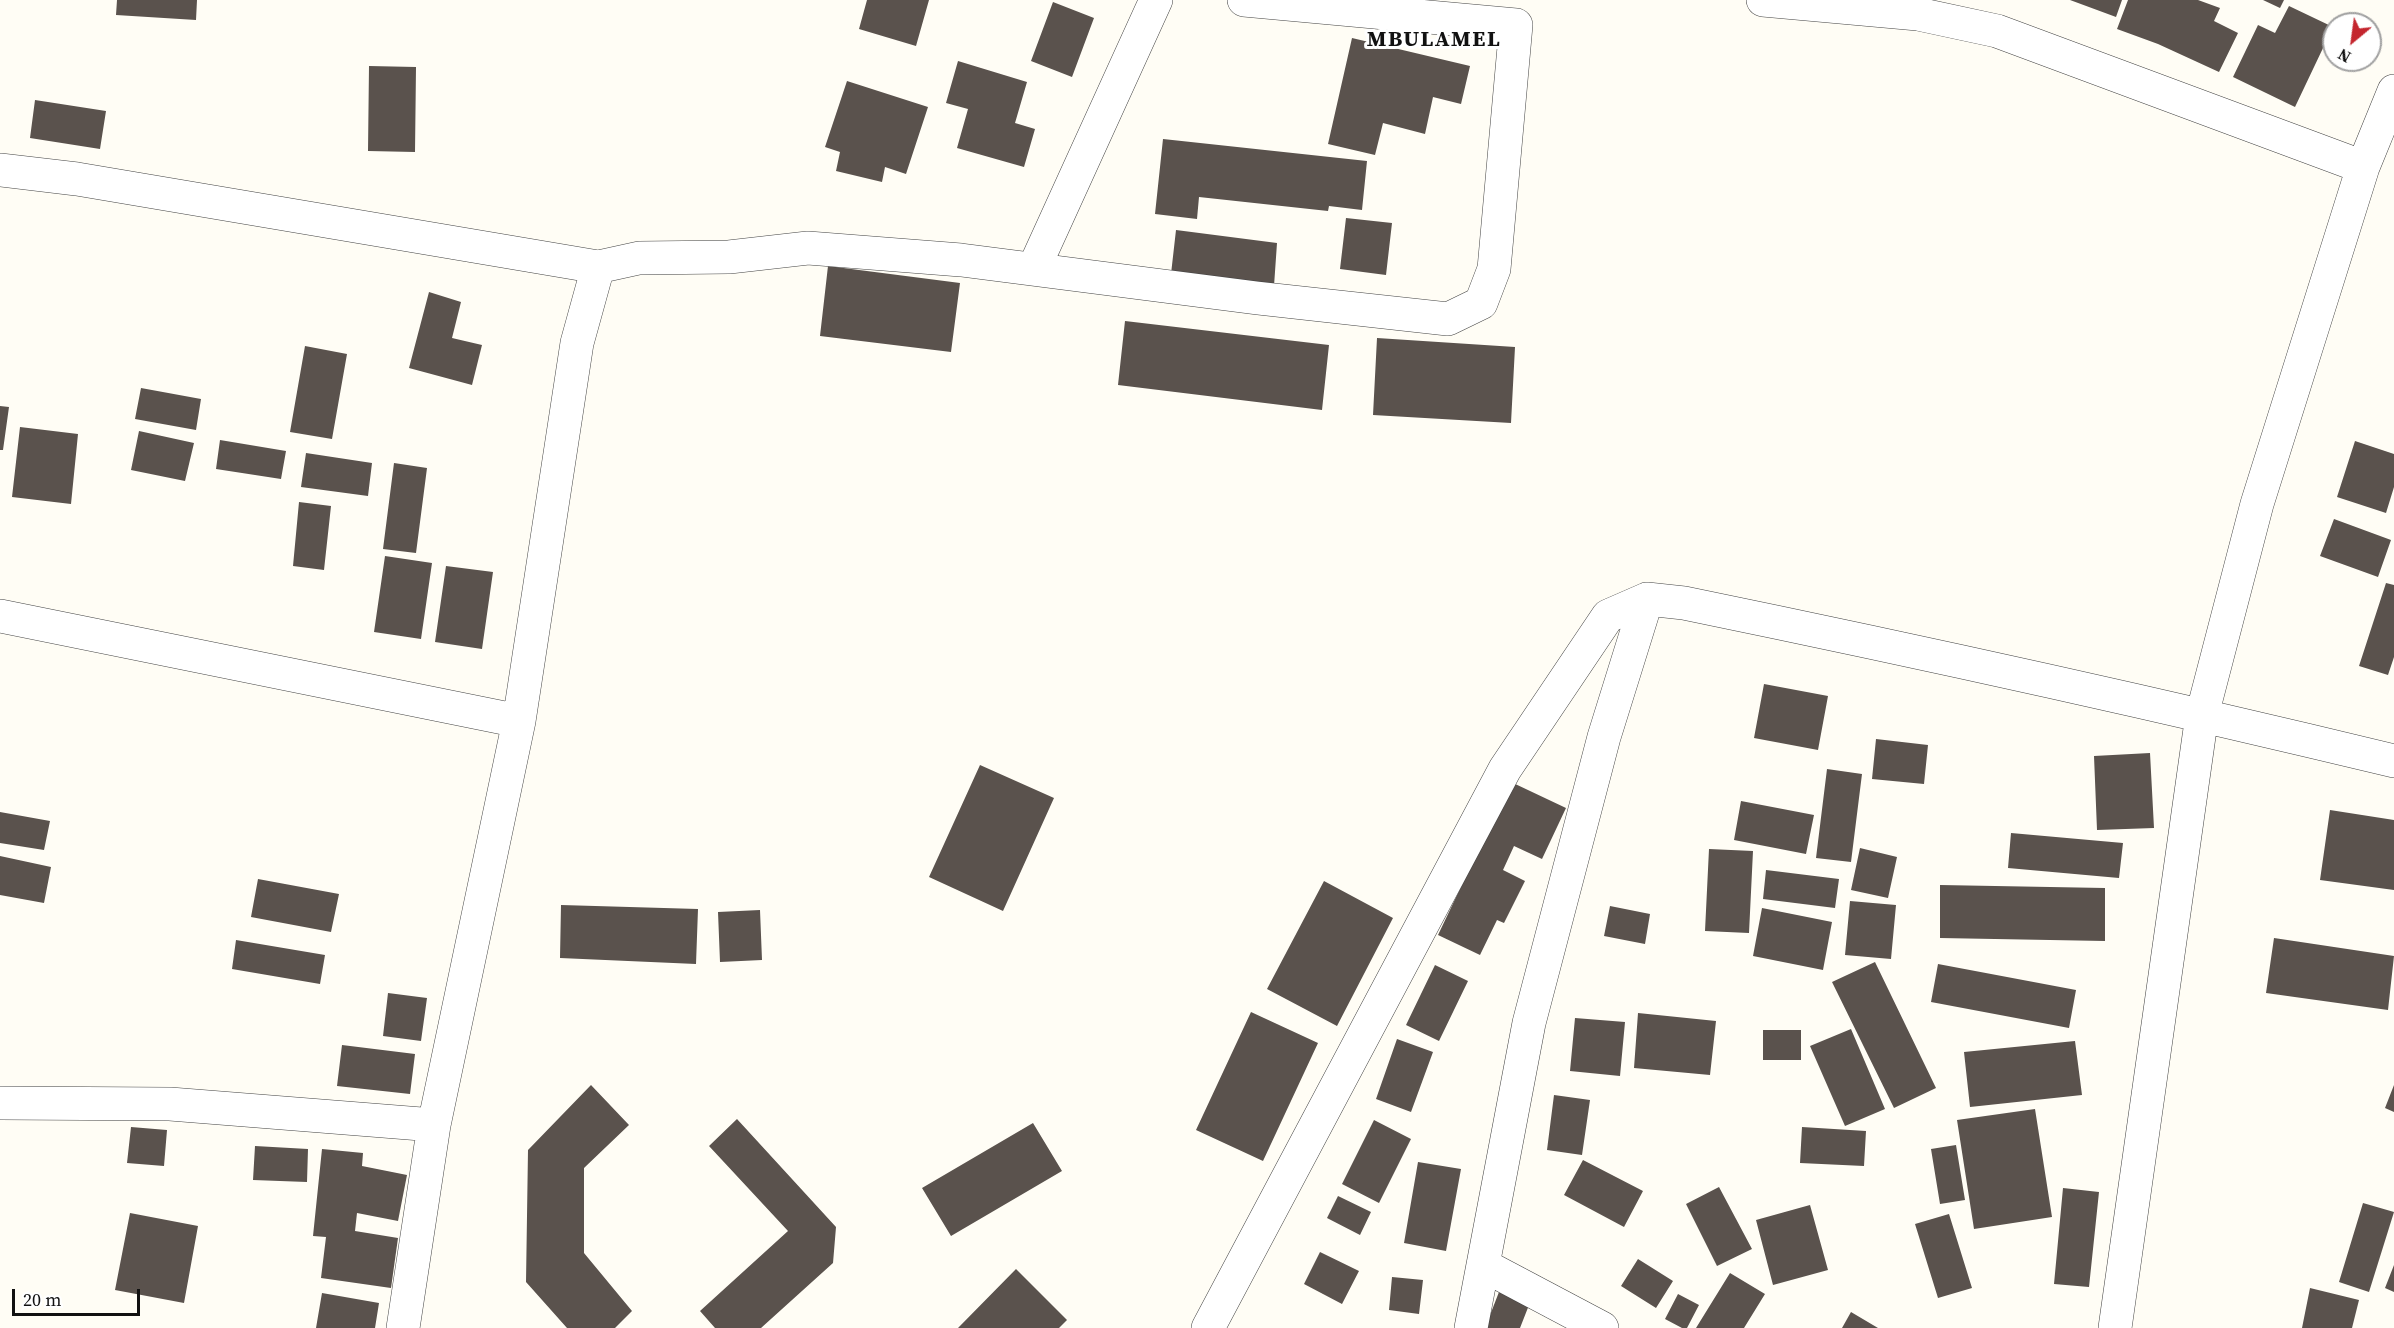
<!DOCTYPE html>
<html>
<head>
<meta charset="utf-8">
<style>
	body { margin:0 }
	#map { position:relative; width:2394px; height:1328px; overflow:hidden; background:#fffdf5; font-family:"Source Serif 4",serif }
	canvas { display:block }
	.north { position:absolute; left:2322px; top:12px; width:60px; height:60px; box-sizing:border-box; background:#fff; border:2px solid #a0a0a0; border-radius:50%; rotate:209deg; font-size:16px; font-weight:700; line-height:24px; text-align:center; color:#111 }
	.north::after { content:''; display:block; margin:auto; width:21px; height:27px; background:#c4262e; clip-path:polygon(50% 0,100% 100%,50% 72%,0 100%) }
	.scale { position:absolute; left:12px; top:1289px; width:128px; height:27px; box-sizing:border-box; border:3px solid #111; border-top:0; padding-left:8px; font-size:18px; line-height:21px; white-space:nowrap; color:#111; -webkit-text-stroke:4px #fff; paint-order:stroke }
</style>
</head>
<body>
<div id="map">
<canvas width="2394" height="1328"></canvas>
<div class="north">N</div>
<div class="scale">20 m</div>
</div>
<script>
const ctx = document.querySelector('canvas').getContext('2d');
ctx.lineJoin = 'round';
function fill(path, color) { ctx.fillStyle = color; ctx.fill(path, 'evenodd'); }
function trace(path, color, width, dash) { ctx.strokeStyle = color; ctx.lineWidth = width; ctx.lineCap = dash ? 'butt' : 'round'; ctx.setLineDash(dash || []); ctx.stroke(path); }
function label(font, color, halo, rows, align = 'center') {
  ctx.font = font + ' "Source Serif 4",serif'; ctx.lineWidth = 6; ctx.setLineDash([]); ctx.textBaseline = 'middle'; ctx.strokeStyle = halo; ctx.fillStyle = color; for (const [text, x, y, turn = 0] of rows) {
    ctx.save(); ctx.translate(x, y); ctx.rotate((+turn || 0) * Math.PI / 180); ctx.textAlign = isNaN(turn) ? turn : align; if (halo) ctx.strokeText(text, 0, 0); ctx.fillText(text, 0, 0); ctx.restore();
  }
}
fill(new Path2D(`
	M117 0H197L196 20 116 15Z
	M867 0H929L916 46 859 29Z
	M2070 0H2122L2116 17Z
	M2128 0H2198L2220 8 2214 21 2238 33 2219 72 2158 44 2117 29Z
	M2263 0H2284L2280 8Z
	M1053 2 1094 18 1072 77 1031 61Z
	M2289 6 2333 27 2295 107 2233 77 2258 25 2275 33Z
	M1352 38 1470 66 1461 104 1433 97 1425 134 1383 123 1375 155 1328 144Z
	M958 61 1027 82 1015 123 1035 129 1024 167 957 148 968 109 946 103Z
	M369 66 416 67 415 152 368 151Z
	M847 81 928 107 906 174 885 167 882 182 836 171 840 152 825 147Z
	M35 100 106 111 100 149 30 138Z
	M1163 139 1367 161 1362 210 1329 206 1328 211 1199 197 1197 219 1155 214Z
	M1346 218 1392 223 1386 275 1340 269Z
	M1176 230 1277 243 1274 286 1171 274Z
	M828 266 960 283 951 352 820 336Z
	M429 292 461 302 452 338 482 345 472 385 409 368Z
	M1125 321 1329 345 1322 410 1118 385Z
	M1377 338 1515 347 1511 423 1373 415Z
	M305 346 347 354 332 439 290 432Z
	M141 388 201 399 196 430 135 419Z
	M0 406 9 407 3 450H0Z
	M20 427 78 434 71 504 12 497Z
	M139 431 194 443 185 481 131 470Z
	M220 440 286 451 281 479 216 469Z
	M2355 441 2394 454V487L2386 513 2337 497Z
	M306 453 372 463 368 496 301 487Z
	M394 463 427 468 416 553 383 549Z
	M299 502 331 506 324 570 293 566Z
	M2334 519 2391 540 2378 577 2320 556Z
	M385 556 432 563 421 639 374 632Z
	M446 566 493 572 482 649 435 642Z
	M2386 583 2394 585V657L2388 675 2359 666Z
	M1764 684 1828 696 1818 750 1754 738Z
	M1876 739 1928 745 1924 784 1872 779Z
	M2150 753 2154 828 2097 830 2094 756Z
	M980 765 1054 798 1003 911 929 877Z
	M1827 769 1862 774 1851 862 1816 858Z
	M1511 782 1566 808 1542 859 1514 846 1503 870 1525 881 1504 923 1497 920 1480 955 1438 935Z
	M1741 801 1814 815 1806 854 1734 840Z
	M2330 810 2394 820V890L2320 880Z
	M0 812 50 821 44 850 0 843Z
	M2011 833 2123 843 2119 878 2008 868Z
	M1860 848 1897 857 1888 898 1851 890Z
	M1709 849 1753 851 1749 933 1705 931Z
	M0 856 51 867 44 903 0 895Z
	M1766 870 1839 879 1835 908 1763 899Z
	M258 879 339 894 331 932 251 917Z
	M1324 881 1393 918 1337 1026 1267 989Z
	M1940 885 2105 888V941L1940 938Z
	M1850 901 1896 905 1891 959 1845 955Z
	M561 905 698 909 696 964 560 958Z
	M1610 906 1650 914 1645 944 1604 936Z
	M1762 908 1832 922 1823 970 1753 956Z
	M760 910 762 960 720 962 718 912Z
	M2274 938 2394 956 2388 1010 2266 993Z
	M236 940 325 955 320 984 232 969Z
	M1875 962 1936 1088 1894 1108 1832 982Z
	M1938 964 2076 990 2069 1028 1931 1002Z
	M1435 965 1468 981 1439 1041 1406 1025Z
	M388 993 427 998 421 1041 383 1036Z
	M1251 1012 1318 1043 1263 1161 1196 1130Z
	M1638 1013 1716 1021 1710 1075 1634 1068Z
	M1575 1018 1625 1022 1620 1076 1570 1071Z
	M1851 1029 1885 1109 1845 1126 1810 1046Z
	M1763 1030H1801V1060H1763Z
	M1397 1039 1433 1052 1411 1112 1376 1099Z
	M2075 1041 2082 1095 1970 1107 1964 1052Z
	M342 1045 415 1054 410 1094 337 1086Z
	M591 1085 629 1125 584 1168V1253L632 1311 615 1328H567L526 1282 528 1150Z
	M2394 1085V1112L2385 1108Z
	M1554 1095 1590 1100 1582 1155 1547 1150Z
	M2035 1109 2052 1217 1974 1229 1957 1120Z
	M737 1119 836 1227 833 1263 761 1328H715L700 1311 788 1231 709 1146Z
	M1374 1120 1411 1139 1379 1203 1342 1184Z
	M1033 1123 1062 1171 951 1236 922 1188Z
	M131 1127 167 1130 164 1166 127 1163Z
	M1802 1127 1866 1131 1864 1166 1800 1163Z
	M1956 1145 1965 1200 1940 1204 1931 1149Z
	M255 1146 308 1149 307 1182 253 1180Z
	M322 1149 363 1153 362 1166 407 1175 398 1221 357 1213 355 1231 398 1238 391 1288 321 1278 326 1237 313 1236Z
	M1583 1160 1643 1191 1624 1227 1564 1195Z
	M1418 1162 1461 1169 1446 1251 1404 1243Z
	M1719 1187 1752 1249 1717 1266 1686 1204Z
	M2063 1188 2099 1192 2089 1287 2054 1284Z
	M1338 1196 1371 1212 1360 1235 1327 1218Z
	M2363 1203 2394 1212 2369 1292 2339 1282Z
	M1810 1205 1828 1270 1773 1285 1756 1220Z
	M130 1213 198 1226 184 1303 115 1290Z
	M1949 1214 1972 1288 1938 1298 1915 1224Z
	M1320 1252 1359 1271 1342 1304 1304 1284Z
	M1638 1259 1673 1281 1656 1308 1621 1286Z
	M2394 1265V1292L2385 1288Z
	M1016 1269 1067 1320 1059 1328H958Z
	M1730 1273 1765 1294 1744 1328H1696Z
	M1392 1277 1423 1280 1419 1314 1389 1310Z
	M2310 1288 2359 1300 2352 1328H2302Z
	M1499 1292 1529 1305 1520 1328H1485Z
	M322 1293 379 1303 375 1328H316Z
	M1678 1294 1699 1305 1687 1328H1682L1665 1319Z
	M1851 1312 1878 1328H1842Z`), '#5a524d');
const street = new Path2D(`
	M1763 0 1918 14 1997 31 2363 167
	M0 170 77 179 598 267 639 258 729 257 808 248 961 260 1257 298 1448 319 1481 303 1494 269 1516 25 1244 0
	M1034 268 1156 0
	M0 616 519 721
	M0 1103 170 1104 434 1125
	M1483 1265 1602 1328
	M403 1328 434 1125 519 721 577 343 598 267
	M1208 1328 1505 769 1608 616 1647 599 1684 603C1922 652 2158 704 2394 761
	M1471 1328 1529 1023 1604 737 1647 599
	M2115 1328 2202 715 2257 504 2363 167 2394 91`);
trace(street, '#444', 34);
trace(street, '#fff', 33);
ctx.letterSpacing = '1.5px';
label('bold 22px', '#111', '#fff', [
	["MBULAMEL",1434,40]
]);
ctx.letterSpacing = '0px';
</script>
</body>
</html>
